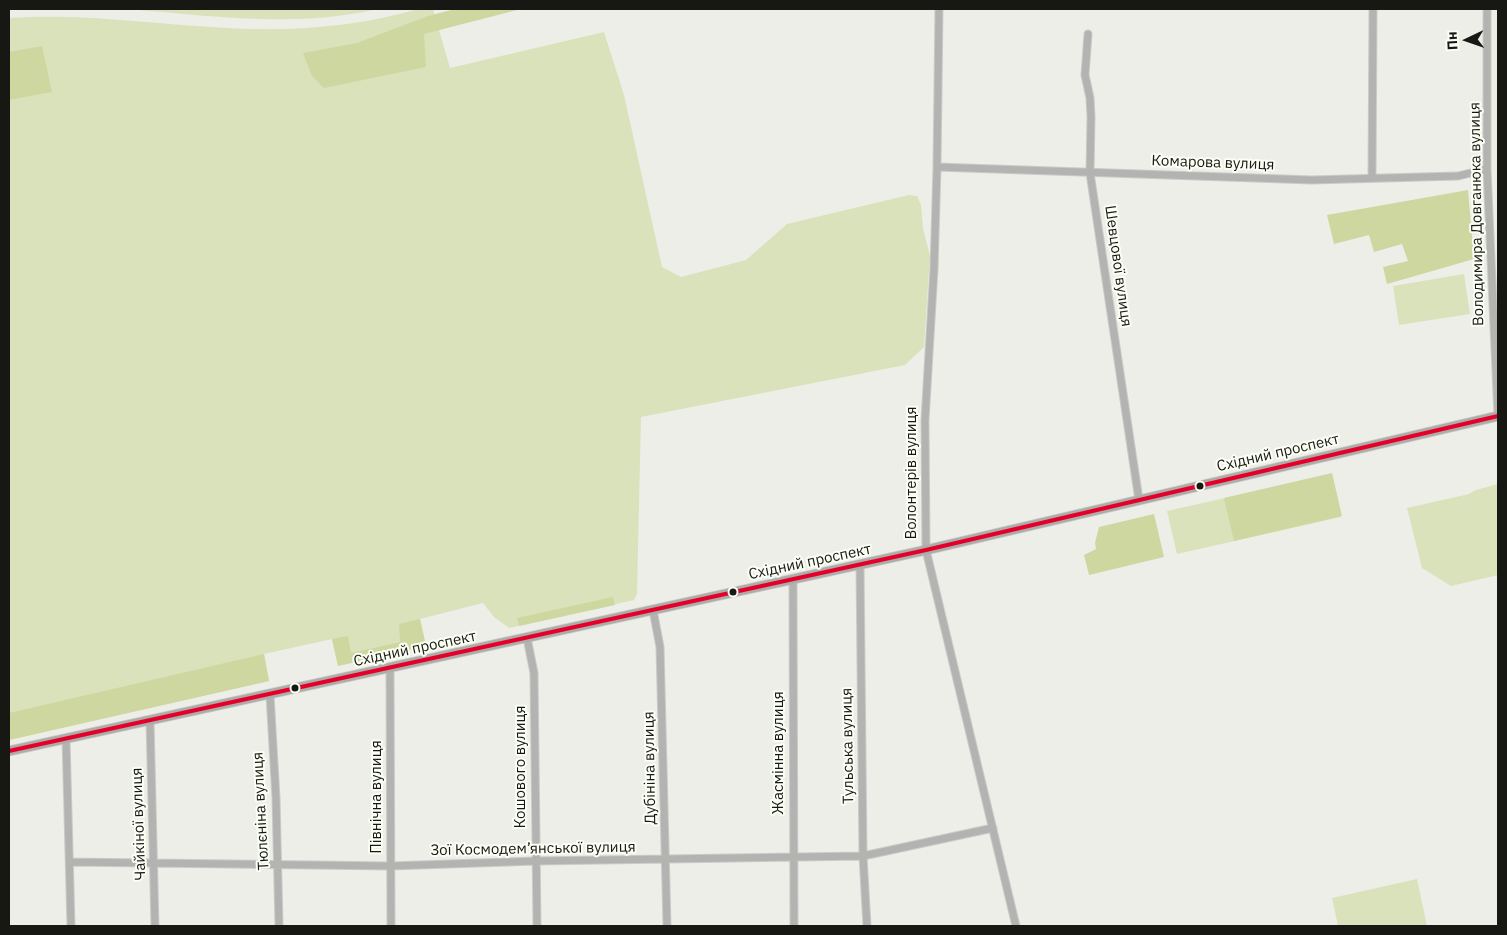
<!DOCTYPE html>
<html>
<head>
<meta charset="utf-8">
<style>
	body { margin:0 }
	#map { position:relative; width:1507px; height:935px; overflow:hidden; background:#edeee8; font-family:"IBM Plex Sans",sans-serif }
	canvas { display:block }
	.frame { position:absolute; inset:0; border:10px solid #171714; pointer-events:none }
	.north { position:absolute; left:1442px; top:15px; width:50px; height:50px; -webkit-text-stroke:4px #fbfef3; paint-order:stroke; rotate:267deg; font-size:14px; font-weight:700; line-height:20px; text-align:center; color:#171714 }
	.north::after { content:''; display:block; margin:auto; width:18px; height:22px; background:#171714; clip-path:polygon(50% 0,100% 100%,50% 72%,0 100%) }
</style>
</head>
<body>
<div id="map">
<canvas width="1507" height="935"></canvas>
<div class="frame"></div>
<div class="north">Пн</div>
</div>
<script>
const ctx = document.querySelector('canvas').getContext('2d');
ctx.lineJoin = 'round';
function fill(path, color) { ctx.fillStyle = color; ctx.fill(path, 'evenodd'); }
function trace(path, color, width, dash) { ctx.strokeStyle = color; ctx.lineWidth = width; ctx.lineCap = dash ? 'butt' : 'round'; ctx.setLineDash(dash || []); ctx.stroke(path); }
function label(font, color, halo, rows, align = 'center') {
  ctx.font = font + ' "IBM Plex Sans",sans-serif'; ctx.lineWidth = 4; ctx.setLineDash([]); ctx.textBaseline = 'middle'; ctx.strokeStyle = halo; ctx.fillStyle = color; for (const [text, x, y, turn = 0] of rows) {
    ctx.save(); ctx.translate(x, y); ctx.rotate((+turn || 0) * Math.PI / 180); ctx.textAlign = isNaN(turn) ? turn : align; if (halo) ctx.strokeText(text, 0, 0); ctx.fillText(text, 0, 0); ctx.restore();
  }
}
fill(new Path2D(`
	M128 9H378C296 28 210 16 128 9Z
	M418 9H433L450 68 604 32 624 95 662 267 681 277 746 260 787 224 909 195 917 196 921 205 923 228 930 256 924 347 905 365 641 417 637 594 634 600 509 628 494 617 483 603 420 619 426 646 338 666 332 639 264 654 269 681 9 740V18C81 13 153 24 226 28 290 32 356 27 418 9Z
	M1464 274 1470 314 1399 325 1393 286Z
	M1332 474 1341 517 1177 554 1167 511Z
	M1498 484V575L1451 586 1422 568 1407 508 1469 494 1476 490Z
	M1417 879 1427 926H1338L1332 898Z`), '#dae2bb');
fill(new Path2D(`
	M455 9H521L424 34 426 67 324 88 312 76 303 53 357 43 428 16Z
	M42 46 52 92 9 100V52Z
	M1468 190 1474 259 1387 284 1383 267 1408 261 1402 244 1374 252 1369 235 1334 244 1327 215Z
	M1332 473 1342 516 1234 541 1224 498Z
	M1154 514 1164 557 1089 575 1084 555 1096 549 1095 543 1099 527Z
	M613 597 615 605 519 626 517 618Z
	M420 619 426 646 338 666 332 639 348 636 351 653 400 642 399 624Z
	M264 654 269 681 9 740V713Z`), '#ced79f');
const minor = new Path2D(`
	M939 9 937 167 934 269 925 420 926 550 1016 926
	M1487 9V169L1498 416
	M1088 34 1085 75 1090 98 1091 117 1090 173 1139 500
	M937 167 1312 180 1458 176 1487 169
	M1372 178 1373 9
	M860 565 863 856 867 926
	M793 580 794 926
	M653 610 660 647 667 926
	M527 638 534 673 537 926
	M390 668 391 926
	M270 695 276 798 279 926
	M150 721 155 926
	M66 739 71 926
	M70 862 391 866 536 861 863 856 993 828`);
const major = new Path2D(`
	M9 751 926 550 1498 416`);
trace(minor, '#cacbc7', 9);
trace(major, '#cacbc7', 11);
trace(minor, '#b3b3b2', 7);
trace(major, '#acaca8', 9);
trace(new Path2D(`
	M9 751 926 550 1498 416`), '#e4002b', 4);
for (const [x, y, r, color] of [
	[1200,486,4.5,"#171714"],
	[733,592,4.5,"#171714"],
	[295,688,4.5,"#171714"]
]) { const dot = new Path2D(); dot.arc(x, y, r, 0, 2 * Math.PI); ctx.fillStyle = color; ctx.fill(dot); trace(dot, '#fbfef3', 2); }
label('15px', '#171714', '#fbfef3', [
	["Комарова вулиця",1213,163,2],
	["Володимира Довганюка вулиця",1477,214,-91],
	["Шевцової вулиця",1118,266,82],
	["Східний проспект",1278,453,-13],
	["Волонтерів вулиця",912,473,-90],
	["Східний проспект",810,562,-12],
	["Східний проспект",415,649,-12],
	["Тульська вулиця",848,746,-91],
	["Жасмінна вулиця",779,753,-90],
	["Кошового вулиця",521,767,-90],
	["Дубініна вулиця",650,768,-91],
	["Північна вулиця",377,797,-90],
	["Тюлєніна вулиця",261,811,-93],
	["Чайкіної вулиця",139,824,-92],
	["Зої Космодем’янської вулиця",533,849,-1]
]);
</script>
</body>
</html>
